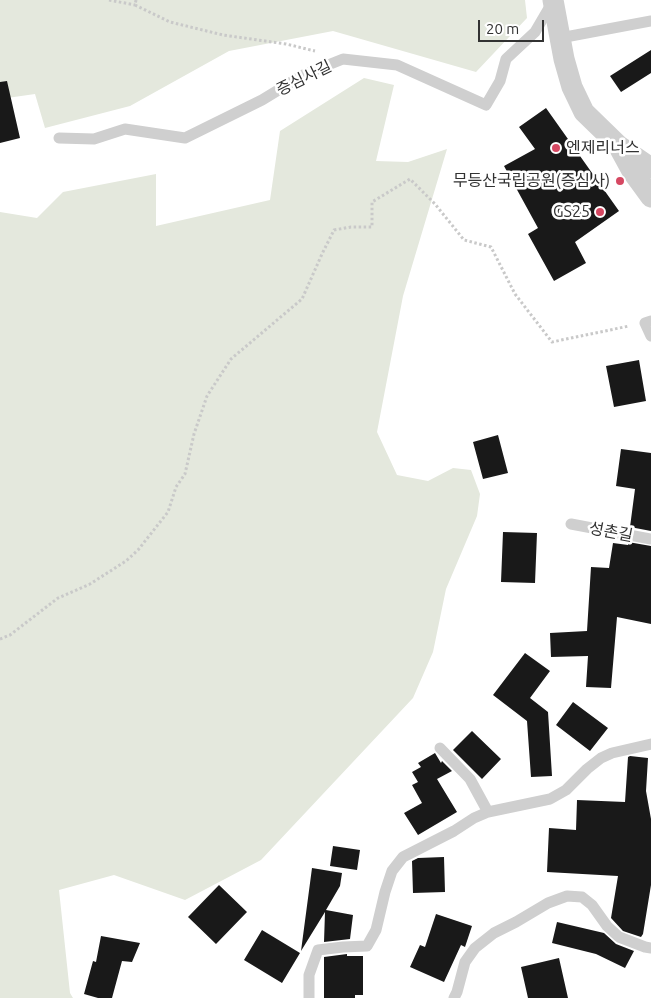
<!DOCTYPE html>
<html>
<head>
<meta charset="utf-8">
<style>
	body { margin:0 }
	#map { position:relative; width:651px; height:998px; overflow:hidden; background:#fff; font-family:Ubuntu,sans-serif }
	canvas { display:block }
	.scale { position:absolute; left:478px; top:20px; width:66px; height:22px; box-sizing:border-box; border:2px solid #323232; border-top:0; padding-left:6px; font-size:15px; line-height:18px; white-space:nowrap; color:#323232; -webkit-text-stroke:4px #fff; paint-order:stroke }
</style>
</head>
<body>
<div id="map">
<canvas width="651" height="998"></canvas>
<div class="scale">20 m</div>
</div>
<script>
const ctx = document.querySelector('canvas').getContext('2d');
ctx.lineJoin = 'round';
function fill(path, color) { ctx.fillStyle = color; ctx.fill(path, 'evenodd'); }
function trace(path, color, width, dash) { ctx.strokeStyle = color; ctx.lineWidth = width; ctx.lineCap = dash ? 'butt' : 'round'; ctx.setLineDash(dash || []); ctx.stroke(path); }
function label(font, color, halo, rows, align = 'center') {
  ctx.font = font + ' Ubuntu,"Noto Sans KR",sans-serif'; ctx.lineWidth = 5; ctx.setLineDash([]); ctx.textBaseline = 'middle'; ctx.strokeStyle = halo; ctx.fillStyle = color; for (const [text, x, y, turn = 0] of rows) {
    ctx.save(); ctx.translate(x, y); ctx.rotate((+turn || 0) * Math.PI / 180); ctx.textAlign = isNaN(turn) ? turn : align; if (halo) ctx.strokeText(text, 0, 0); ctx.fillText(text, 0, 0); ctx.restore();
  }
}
fill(new Path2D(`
	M0 0H525L527 18 476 72 333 31 229 51 130 106 45 128 35 94 0 99Z
	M364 78 394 85 376 161 408 162 447 149 403 296 377 432 397 475 428 481 453 468 471 470 480 494 477 516 446 589 433 652 413 698 261 860 185 900 114 875 59 890 70 993 73 998H0V212L37 218 63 192 156 174V226L270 200 280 131Z`), '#e4e8dd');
fill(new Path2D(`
	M651 50V73L621 92 610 76Z
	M7 81 20 138 0 143V82Z
	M546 108 619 211 575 242 586 263 554 281 528 234 538 228 504 166 535 149 519 127Z
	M639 360 646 401 614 407 606 366Z
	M498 435 508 473 483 479 473 442Z
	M621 449 651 453V531L630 527 635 489 616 486Z
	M503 532 537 533 535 583 501 582Z
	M628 542 651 546V624L617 617 611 688 586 687 588 656 551 657 550 633 587 631 591 567 609 568 613 543 628 545Z
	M525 653 550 671 530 698 548 712 552 776 531 777 527 721 493 695Z
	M573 702 608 728 590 751 556 725Z
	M472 731 501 759 482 779 453 750Z
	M435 753 441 763 442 761 452 771 437 779 457 812 418 835 404 813 422 803 412 785 418 782 412 772 421 767 418 763Z
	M630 756 648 758 646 791 651 819V885L643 934 641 937 623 931 611 918 618 876 547 872 549 828 576 830 577 800 625 802 628 757Z
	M333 846 360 850 357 870 330 866Z
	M444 857 445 892 413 893 412 861 418 858Z
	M312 868 342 873 340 886 326 910 353 915 350 939 324 942 325 912 301 951Z
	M219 885 247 912 216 944 188 917Z
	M436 914 472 926 465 947 461 945 444 982 410 967 420 945 425 947Z
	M557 922 604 933 616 944 634 951 625 968 596 954 552 943Z
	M262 930 300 953 282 983 244 960Z
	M101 936 140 943 132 962 122 961 112 998H98L84 994 93 961 96 962Z
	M347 954V956H363V995H355V998H324V957Z
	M559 958 568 998H528L521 967Z`), '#191919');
trace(new Path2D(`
	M109 0 135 5
	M136 0 135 5 170 22 223 35 286 44 315 51
	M0 639 10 635 58 598 90 584 126 561 138 550 168 512 176 487 185 474 194 434 207 396 231 359 302 299 322 254 334 230 351 227H372V202L410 179 435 204 464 240 491 247 515 294 552 342 629 326`), '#c9c9c9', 3, [2.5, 2.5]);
trace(new Path2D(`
	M560 38 651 21
	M59 138 94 139 125 129 185 138 262 100 303 75 343 59 397 65 486 105 500 81 506 59 535 32 552 3
	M651 321 645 323 651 336
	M571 524 651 539
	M440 748 470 779 488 812
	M309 998V975L318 950 343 947 367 946 376 930 385 892 392 871 403 857 454 831 474 818 488 812 550 799 566 790 587 769 601 758 612 753 651 744
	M454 998 457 992 465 962 475 948 494 933 516 922 548 903 567 896 582 897 592 905 607 926 619 937 645 947 651 948`), '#cfcfcf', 11);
trace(new Path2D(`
	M553 0 564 59 572 87 584 112 619 146 651 168
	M620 149 632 171 651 197`), '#cfcfcf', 21);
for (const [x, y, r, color] of [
	[556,148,5,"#d64862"],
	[620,181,5,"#d64862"],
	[600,212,5,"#d64862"]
]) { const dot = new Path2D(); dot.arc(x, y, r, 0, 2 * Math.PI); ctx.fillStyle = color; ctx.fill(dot); trace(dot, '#fff', 2); }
label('16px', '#323232', '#fff', [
	["증심사길",304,78,-26],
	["성촌길",611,532,11]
]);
label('16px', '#323232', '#fff', [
	["엔제리너스",566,148,"left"],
	["무등산국립공원(증심사)",610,181],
	["GS25",590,212]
], 'right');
</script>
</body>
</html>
